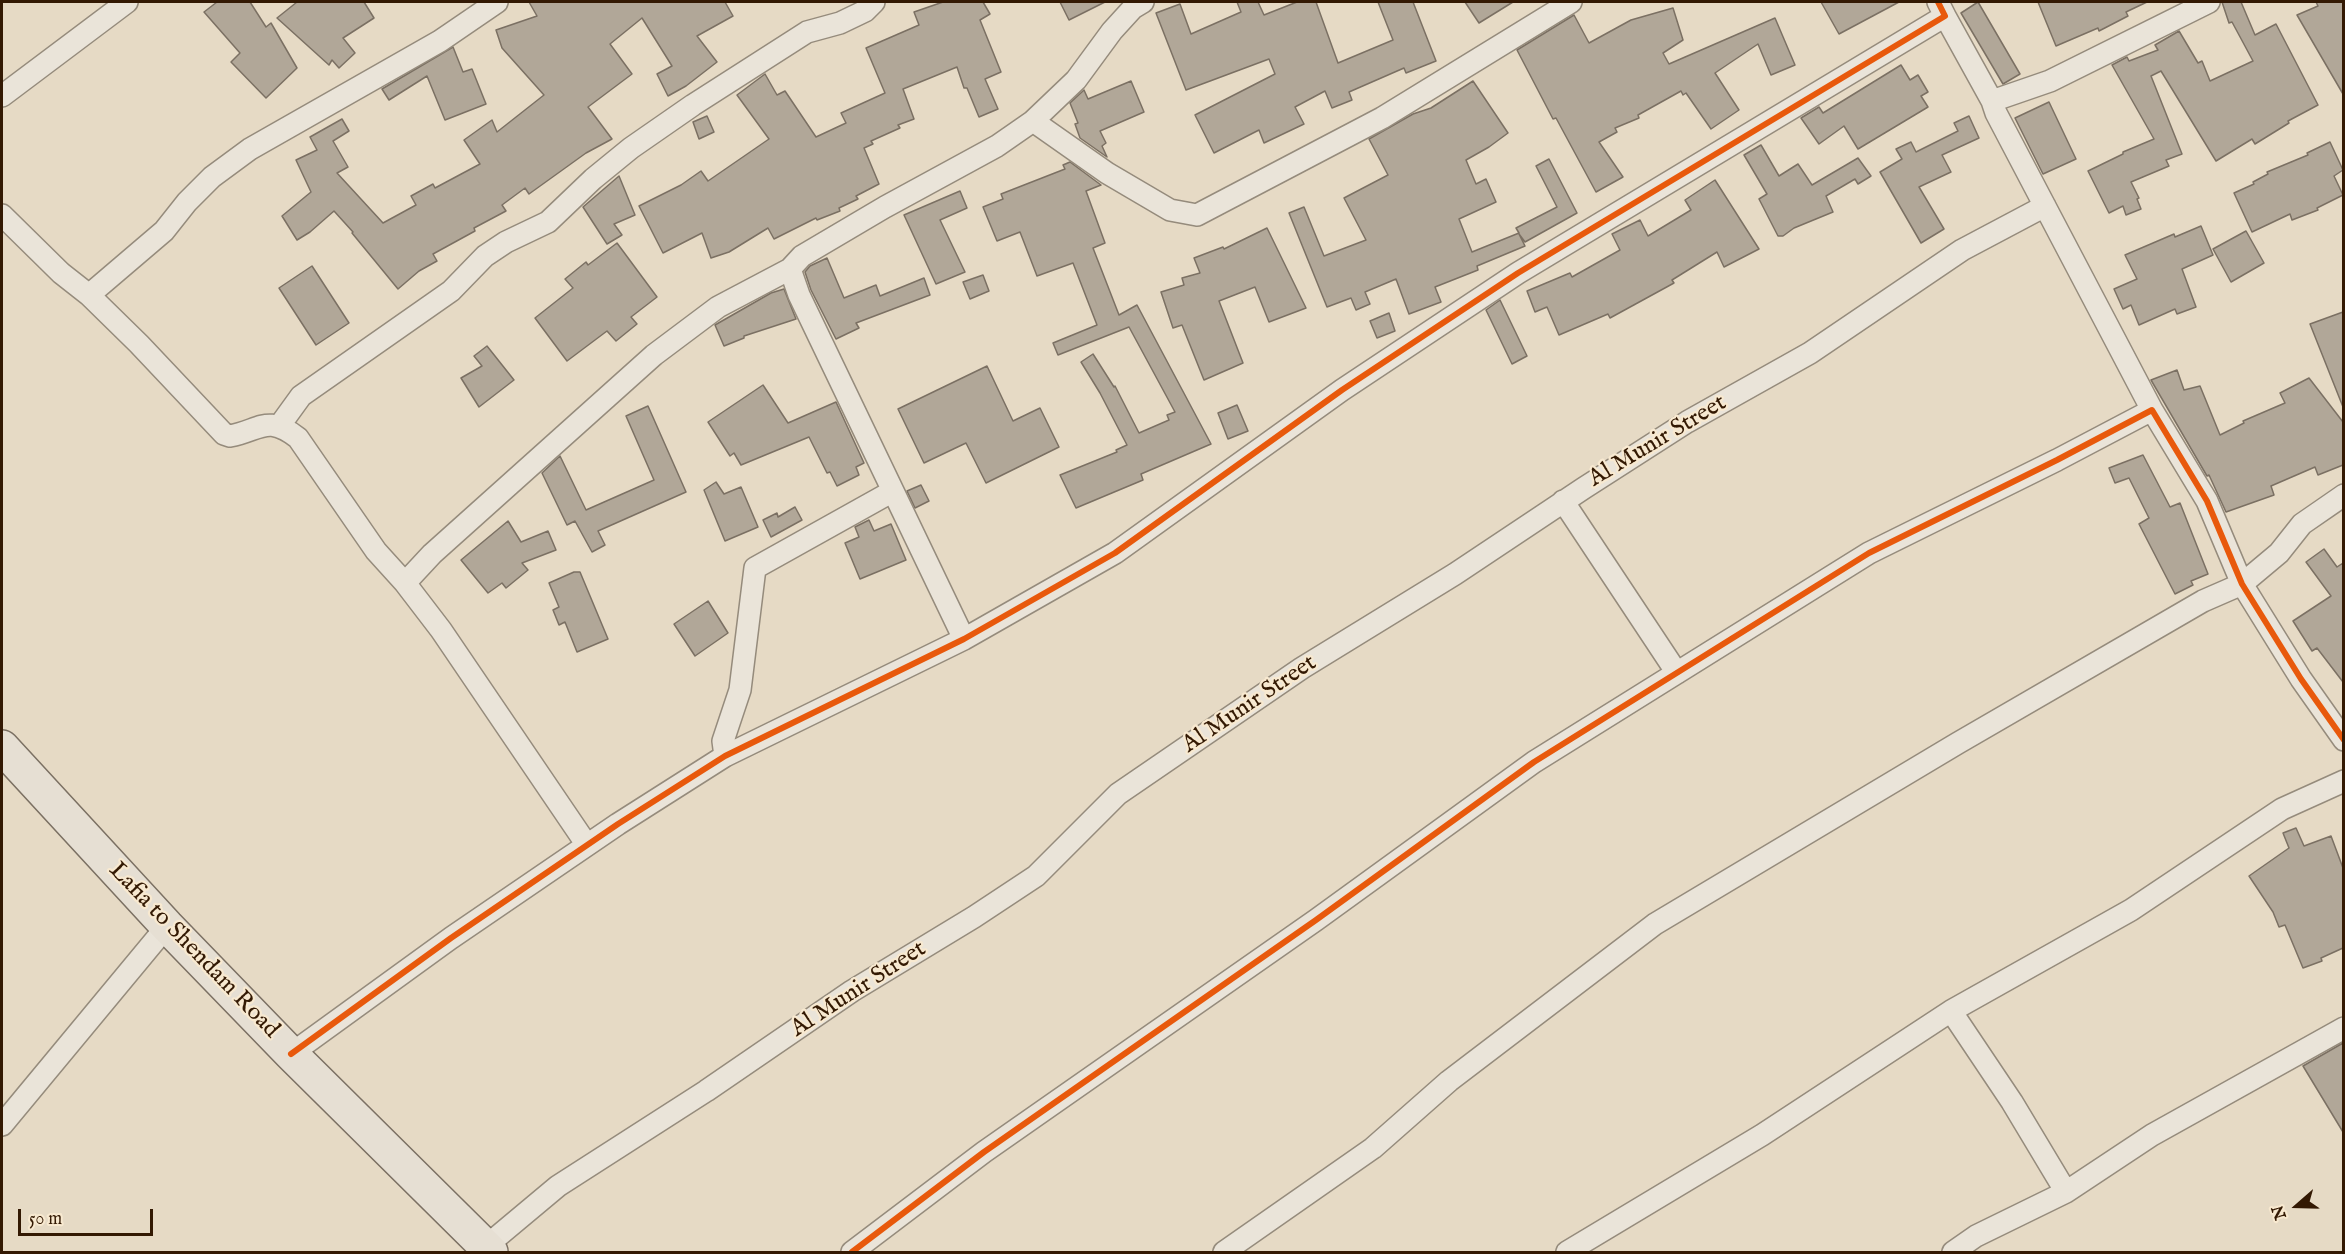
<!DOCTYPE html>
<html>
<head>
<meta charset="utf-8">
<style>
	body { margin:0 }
	#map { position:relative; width:2345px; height:1254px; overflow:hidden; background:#e6dac5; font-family:"IM FELL English",serif }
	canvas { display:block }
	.frame { position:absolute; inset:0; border:3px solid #331903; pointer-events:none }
	.north { position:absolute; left:2267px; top:1176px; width:60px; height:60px; -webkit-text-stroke:4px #f8e9d0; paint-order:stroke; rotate:250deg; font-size:16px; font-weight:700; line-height:24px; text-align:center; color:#331903 }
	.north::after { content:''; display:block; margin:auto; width:21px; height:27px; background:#331903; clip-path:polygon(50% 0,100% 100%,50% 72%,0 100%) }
	.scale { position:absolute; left:18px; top:1209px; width:135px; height:27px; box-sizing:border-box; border:3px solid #331903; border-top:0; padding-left:8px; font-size:18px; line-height:21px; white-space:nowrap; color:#331903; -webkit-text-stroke:4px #f8e9d0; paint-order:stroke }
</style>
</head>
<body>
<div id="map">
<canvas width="2345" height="1254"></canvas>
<div class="frame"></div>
<div class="north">N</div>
<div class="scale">50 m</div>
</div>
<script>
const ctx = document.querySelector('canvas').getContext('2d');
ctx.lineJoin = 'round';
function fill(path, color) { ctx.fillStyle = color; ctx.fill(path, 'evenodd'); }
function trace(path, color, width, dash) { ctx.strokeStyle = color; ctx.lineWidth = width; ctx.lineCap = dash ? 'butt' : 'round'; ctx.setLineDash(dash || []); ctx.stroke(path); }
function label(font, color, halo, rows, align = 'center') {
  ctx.font = font + ' "IM FELL English",serif'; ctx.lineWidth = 4.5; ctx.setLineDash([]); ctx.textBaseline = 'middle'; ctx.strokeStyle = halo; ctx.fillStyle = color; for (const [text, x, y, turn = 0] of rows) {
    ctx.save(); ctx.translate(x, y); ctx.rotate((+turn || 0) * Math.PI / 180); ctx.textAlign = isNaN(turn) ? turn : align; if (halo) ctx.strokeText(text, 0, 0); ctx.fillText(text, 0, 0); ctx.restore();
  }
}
const building = new Path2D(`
	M217 2H250L266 27 271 23 297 68 266 98 231 62 240 53 204 12Z
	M297 2H364L374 18 343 38 355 53 339 68 332 60 329 65 277 18Z
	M529 2H725L733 16 697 36 717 62 686 86 668 96 657 74 672 66 642 18 610 44 632 74 588 107 612 139 586 153 529 194 525 188 502 205 506 211 474 228 475 231 433 254 437 261 419 271 398 289 352 233 353 232 334 211 310 232 297 240 282 216 311 192 296 160 317 150 310 137 342 119 349 131 333 141 348 167 337 173 383 223 416 205 411 196 433 184 435 188 480 164 464 140 492 120 497 132 544 95 502 48 496 30 537 16Z
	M943 2H983L990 14 980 20 1001 72 985 79 998 109 979 117 967 88H964L957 67 903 89 914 119 898 125 900 128 871 141 873 144 864 148 879 184 856 196 858 199 839 208 840 211 817 220 816 218 774 239 768 228 729 252 711 258 702 233 663 253 639 206 681 185 701 171 708 181 769 139 737 95 765 74 777 95 785 91 816 137 846 123 841 113 885 93 866 48 919 25 914 12Z
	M1060 2H1105L1069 20Z
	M1237 2H1258L1264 15 1297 2H1316L1338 63 1393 40 1378 2H1413L1436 61 1406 73 1404 68 1349 92 1352 100 1332 108 1325 91 1295 107 1304 124 1264 143 1259 130 1214 153 1195 115 1275 74 1269 59 1186 90 1156 13 1180 4 1191 34 1241 12Z
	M1465 2H1513L1479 23Z
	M1821 2H1899L1839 34Z
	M1978 2 2020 74 2003 84 1961 13Z
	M2038 2H2147L2126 12 2128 16 2099 31 2098 28 2056 46Z
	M2222 2H2241L2255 35 2276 24 2318 105 2288 121 2289 123 2255 144 2252 139 2216 161 2161 71 2151 76 2182 154 2166 160 2169 166 2131 182 2139 198 2137 199 2141 209 2126 215 2123 206 2109 213 2088 171 2123 154V152L2154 139 2112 65 2127 57 2129 61 2158 50 2155 45 2179 31 2198 63 2202 61 2210 81 2253 61 2232 22 2229 23Z
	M2316 2H2343V94L2297 15 2318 6Z
	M1673 8 1683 40 1663 53 1669 64 1775 18 1795 65 1771 75 1758 44 1715 73 1739 110 1711 129 1686 93 1683 95 1681 91 1638 115 1639 118 1615 128 1617 132 1599 142 1623 177 1596 192 1556 118 1553 119 1517 50 1574 15 1589 43 1631 20Z
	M453 47 463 72 472 69 486 104 445 120 427 76 389 100 382 89Z
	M1901 65 1910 80 1918 75 1928 92 1921 96 1928 107 1858 149 1844 126 1819 144 1801 118 1819 107 1823 113Z
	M1131 81 1144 112 1100 131 1106 143 1102 146 1107 157 1080 138 1075 124 1078 123 1070 103 1084 90 1088 99Z
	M1473 81 1508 133 1489 147 1466 160 1476 184 1486 179 1496 202 1459 219 1472 252 1519 233 1516 228 1557 207 1536 166 1549 159 1577 213 1525 242 1519 234 1525 246 1477 266 1478 270 1435 287 1441 302 1409 314 1396 279 1365 292 1370 304 1356 310 1351 298 1327 307 1289 213 1304 207 1324 256 1366 240 1344 198 1388 175 1369 139 1413 114 1431 108Z
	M2049 102 2076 159 2043 174 2015 118Z
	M707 116 714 132 699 139 693 122Z
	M1969 116 1979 138 1942 155 1951 172 1919 187 1944 229 1921 243 1880 172 1902 159 1896 149 1911 142 1916 152 1958 131 1954 123Z
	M2330 142 2343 170 2334 176 2343 195 2317 208 2318 210 2292 220 2290 214 2252 232 2234 193 2254 184 2253 182 2268 174 2267 172 2308 155 2307 153Z
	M1761 145 1779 176 1798 164 1812 185 1858 158 1871 176 1858 184 1855 179 1826 196 1833 212 1794 228 1783 236H1778L1759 199 1767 194 1744 155Z
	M1070 162 1101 185 1086 191 1105 243 1093 248 1119 315 1137 305 1211 444 1141 474 1143 480 1076 508 1060 475 1117 452 1116 450 1127 445 1100 393 1081 362 1093 354 1114 387 1115 386 1139 433 1169 420 1167 415 1175 412 1129 327 1058 355 1053 343 1097 325 1073 263 1037 276 1020 232 997 241 983 207 1003 199 1001 194 1065 169 1063 165Z
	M619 176 635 215 614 224 622 235 607 244 583 207Z
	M1715 180 1759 249 1724 267 1717 252 1672 280 1674 283 1610 318 1608 314 1559 335 1547 307 1535 312 1527 291 1570 273 1572 277 1620 250 1612 234 1640 220 1648 236 1691 210 1685 200Z
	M960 191 967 208 940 220 965 272 936 284 904 215Z
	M2201 226 2213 255 2182 269 2196 307 2177 314 2175 309 2139 325 2131 305 2123 309 2114 289 2137 279 2125 255 2174 234 2175 237Z
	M1267 228 1306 308 1269 322 1255 287 1219 301 1243 363 1204 380 1182 325 1173 328 1161 292 1184 285 1182 278 1200 273 1194 258 1223 247 1224 249Z
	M2246 231 2264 263 2231 282 2213 249Z
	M617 243 657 297 631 317 637 324 616 341 607 331 567 361 535 318 573 288 565 279 586 262 588 265Z
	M827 258 844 298 876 285 880 296 924 278 930 295 856 323 859 328 836 339 811 290 805 272 810 266Z
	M312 266 349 323 316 345 279 288Z
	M983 275 989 291 970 299 963 282Z
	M784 289 796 319 744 336V338L724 346 715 325 771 293Z
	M1500 300 1527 356 1512 364 1486 310Z
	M2343 312V407L2310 324Z
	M1389 313 1395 331 1377 338 1370 321Z
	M487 346 514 380 479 407 461 378 482 366 474 356Z
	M987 366 1013 421 1040 408 1059 447 986 483 966 443 924 463 898 409Z
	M2177 370 2184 390 2200 386 2220 435 2244 423 2243 421 2285 403 2280 393 2309 378 2343 422V465L2318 475 2315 467 2271 486 2274 495 2226 512 2209 475 2207 476 2151 380Z
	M763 385 788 423 836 402 864 463 856 467 859 475 837 486 830 472 827 473 809 437 741 465 734 453 730 456 708 422Z
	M1237 405 1248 431 1228 439 1218 413Z
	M648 406 686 492 598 531 605 545 592 552 575 521 567 525 542 473 560 456 586 510 654 480 626 416Z
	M2143 455 2170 507 2180 503 2208 574 2191 581 2193 585 2175 594 2139 524 2149 518 2129 478 2115 483 2109 468Z
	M716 482 724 494 741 487 758 527 725 541 704 490Z
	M921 485 929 501 915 508 907 491Z
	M795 507 802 520 771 537 763 520 777 513 778 517Z
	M869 520 874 531 891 524 906 560 860 579 845 543 859 537 855 527Z
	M508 521 521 542 548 531 556 550 522 563 528 570 506 588 502 583 488 593 461 560Z
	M2324 549 2337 567 2343 563V682L2317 648 2312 651 2293 621 2331 596 2306 562Z
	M574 572H580L608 639 577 652 565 622 559 625 553 610 559 607 549 583Z
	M708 601 728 633 695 656 674 624Z
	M2296 828 2304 846 2331 836 2343 868V948L2321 958 2322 961 2303 968 2285 925 2279 927 2273 912 2249 876 2289 848 2283 833Z
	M2343 1043V1132L2303 1066Z`);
fill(building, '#b1a798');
trace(building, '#7b7063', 1.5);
const minor = new Path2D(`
	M1945 16 1992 101 1996 113 2152 410
	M2 96 127 2
	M1992 101 2050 81 2209 2
	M1033 121 1107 173 1170 210 1197 215 1382 118 1571 2
	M2 215 61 273 89 295 139 344 224 434 230 436C261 430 267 414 298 438L376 551 405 583 441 630 587 845
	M89 295 164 231 187 202 212 177 250 149 440 41 497 2
	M280 425 301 396 451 291 485 256 506 242 548 222 593 179 631 148 693 105 807 32 840 23 865 11 874 2
	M1563 501 1677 673
	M405 583 432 554 654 355 718 307 790 269
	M964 639 799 295 790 269 802 256 885 207 997 146 1033 121 1076 80 1112 31 1133 8 1143 2
	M725 756 723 741 740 690 755 568 893 491
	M1951 1011 2012 1102 2066 1192
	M291 1054 451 938 618 824 725 756 964 639 1115 553 1342 390 1518 273 1945 16 1938 2
	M2 1125 167 926
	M485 1247 558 1186 706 1091 852 991 974 917 1036 876 1118 794 1302 668 1455 574 1584 488 1687 422 1810 353 1962 250 2045 206
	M852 1252 984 1152 1316 920 1534 762 1869 553 2057 460 2152 410 2207 501 2242 584 2301 679 2344 740
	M1224 1252 1373 1148 1449 1081 1655 924 1958 743 2203 601 2242 584 2279 553 2302 524 2344 495
	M1567 1252 1762 1135 1951 1011 2131 910 2282 809 2344 781
	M1953 1252 1976 1236 2066 1192 2152 1135 2344 1028`);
const primary = new Path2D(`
	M2 747 167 926 291 1054 491 1252`);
trace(minor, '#958b7c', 24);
trace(primary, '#7b7063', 36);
trace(minor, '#eae4d9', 21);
trace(primary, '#e6dfd3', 33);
trace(new Path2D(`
	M291 1054 451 938 618 824 725 756 964 639 1115 553 1342 390 1518 273 1945 16 1938 2
	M852 1252 984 1152 1316 920 1534 762 1869 553 2057 460 2152 410 2207 501 2242 584 2301 679 2344 740`), '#e8590c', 6);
label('24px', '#331903', '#f8e9d0', [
	["Al Munir Street",1658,442,-31],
	["Al Munir Street",1250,705,-34],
	["Lafia to Shendam Road",193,951,46],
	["Al Munir Street",859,990,-33]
]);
</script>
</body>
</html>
